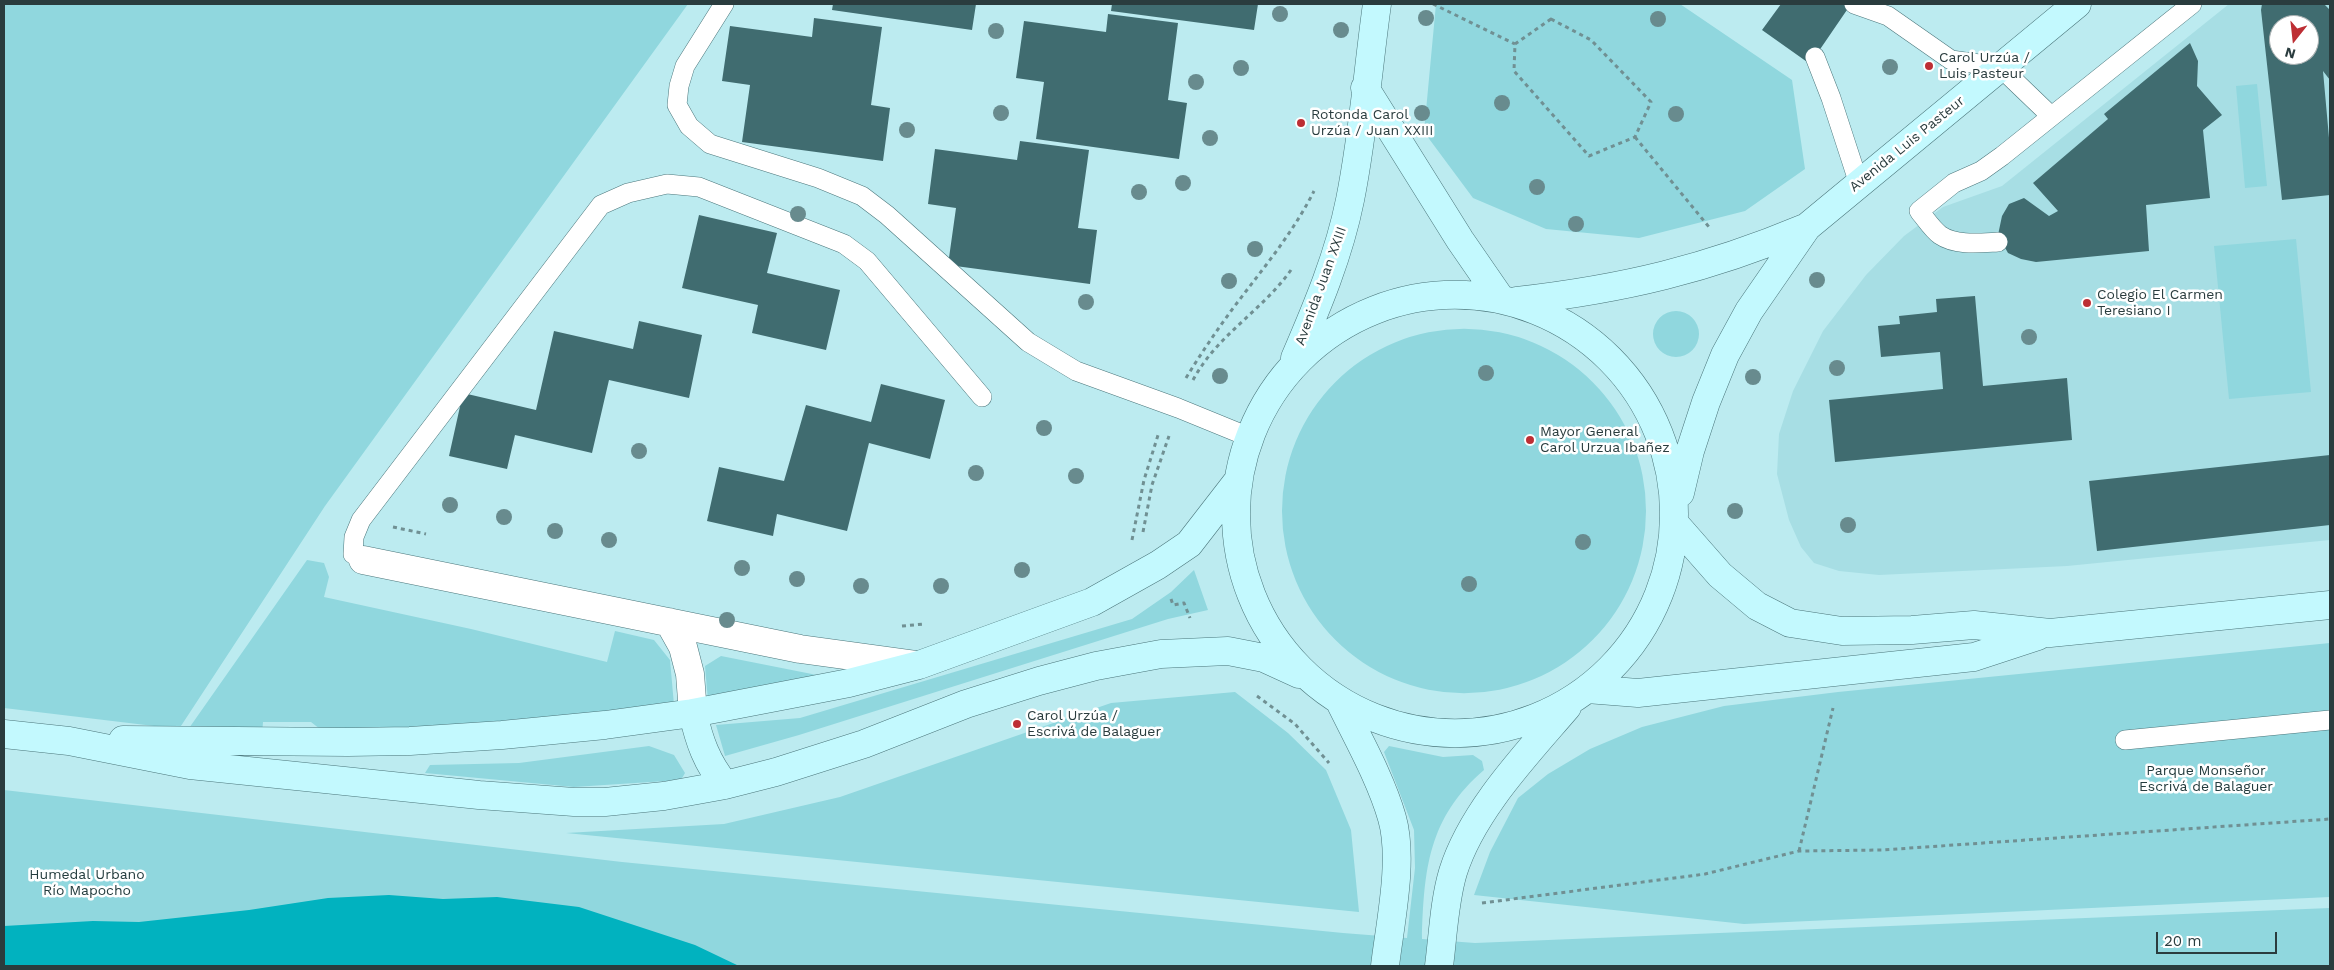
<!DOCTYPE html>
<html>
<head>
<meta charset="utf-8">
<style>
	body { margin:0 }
	#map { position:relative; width:2334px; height:970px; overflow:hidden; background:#bcebf0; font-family:"Work Sans",sans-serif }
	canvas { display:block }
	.frame { position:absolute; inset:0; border:5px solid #2a3c3e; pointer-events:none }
	.north { position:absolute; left:2269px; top:15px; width:50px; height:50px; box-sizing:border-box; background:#fff; border:1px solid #aab1b2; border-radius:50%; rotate:196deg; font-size:14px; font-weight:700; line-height:20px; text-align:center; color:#2a3c3e }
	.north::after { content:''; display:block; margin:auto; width:18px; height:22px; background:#bd2e34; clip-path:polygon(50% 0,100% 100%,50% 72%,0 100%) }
	.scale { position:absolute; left:2156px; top:932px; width:121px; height:22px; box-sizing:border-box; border:2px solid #2a3c3e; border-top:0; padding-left:6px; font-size:15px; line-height:18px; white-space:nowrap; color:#2a3c3e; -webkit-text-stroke:4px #fff; paint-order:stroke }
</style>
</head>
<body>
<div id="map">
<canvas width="2334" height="970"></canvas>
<div class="frame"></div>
<div class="north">N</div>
<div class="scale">20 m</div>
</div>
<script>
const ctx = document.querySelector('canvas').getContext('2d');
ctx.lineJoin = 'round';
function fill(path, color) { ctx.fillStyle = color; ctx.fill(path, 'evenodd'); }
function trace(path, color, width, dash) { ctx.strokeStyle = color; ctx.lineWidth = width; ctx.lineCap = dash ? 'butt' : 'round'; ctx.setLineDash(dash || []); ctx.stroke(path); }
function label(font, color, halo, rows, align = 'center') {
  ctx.font = font + ' "Work Sans",sans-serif'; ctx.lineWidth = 5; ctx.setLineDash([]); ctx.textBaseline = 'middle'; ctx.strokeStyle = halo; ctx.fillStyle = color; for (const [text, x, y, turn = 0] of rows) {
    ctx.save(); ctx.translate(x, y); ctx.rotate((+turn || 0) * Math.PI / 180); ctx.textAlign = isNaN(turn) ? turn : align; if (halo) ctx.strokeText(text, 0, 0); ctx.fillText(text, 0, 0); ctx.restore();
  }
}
fill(new Path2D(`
	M2229 4H2330V540L2067 566 1879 575 1839 571 1814 563 1801 547 1789 520 1777 474 1779 434 1793 391 1823 331 1866 275 1904 236 1943 207 2002 186ZM2279 25H2309V55H2279Z`), '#a7dee4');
fill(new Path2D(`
	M4 4H688L325 506 179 729 4 708Z
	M1436 4H1680L1792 80 1805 169 1745 211 1639 238 1546 229 1473 198 1424 132Z
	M2257 84 2267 186 2245 188 2236 86Z
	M2296 239 2311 392 2229 399 2214 246Z
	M1653 334a23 23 0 1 1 46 0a23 23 0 1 1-46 0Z
	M1282 511a182 182 0 1 1 364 0a182 182 0 1 1-364 0Z
	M307 560 324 563 329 577 324 597 471 629 607 662 615 631 654 640 670 660 674 705 546 723 325 733 311 722H263L262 735 187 731Z
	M1194 570 1208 610 1168 619 799 735 725 756 716 725 800 718 1132 619 1171 592Z
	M2330 643V897L1744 924 1474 895 1490 852 1518 798 1548 774 1590 749 1642 727 1724 706 1838 692Z
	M721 656 827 677 708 701 705 666Z
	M1235 692 1288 733 1326 770 1351 830 1359 912 566 833 724 824 840 797 1111 703Z
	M649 746 674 755 685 773 681 780 574 787 425 773 430 765 519 763Z
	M1389 746 1443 757 1473 755 1482 761 1484 770C1428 818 1424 870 1422 939L1475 943 2330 908V966H4V790L622 862 1343 933 1407 938 1415 868 1414 830 1384 752Z`), '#90d7de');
fill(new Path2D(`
	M389 895 443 899 497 897 579 907 695 945 739 966H4V926L93 921 139 922 249 910 328 898Z`), '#01b2bf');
fill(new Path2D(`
	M833 4H976L972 30 832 10Z
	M1112 4H1258L1254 30 1111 11Z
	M1781 4H1851L1810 64 1762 30Z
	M2262 4H2324L2330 10V80L2323 71 2330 149V195L2282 200 2261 10ZM2279 25H2309V55H2279Z
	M1108 14 1178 23 1168 100 1187 103 1179 159 1036 139 1044 82 1016 78 1024 21 1106 32Z
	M814 18 882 27 871 105 890 108 883 161 742 142 750 85 722 81 730 26 812 37Z
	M2190 43 2198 61 2197 86 2222 115 2203 130 2210 198 2146 205 2149 251 2036 262 2021 259 2008 253 1998 235 2002 216 2009 204 2024 198 2049 216 2058 211 2033 183 2108 119 2104 114Z
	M1020 141 1089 150 1078 228 1097 230 1090 284 948 265 956 208 928 204 935 149 1017 160Z
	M699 215 777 233 767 273 840 290 826 350 752 333 758 305 682 288Z
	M1975 296 1983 386 2067 378 2072 440 1835 462 1829 400 1943 389 1940 352 1881 357 1878 326 1900 324 1899 316 1937 312 1936 299Z
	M639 321 702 335 689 398 609 380 592 453 515 435 507 469 449 456 463 393 536 410 554 331 633 349Z
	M881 384 945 400 930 459 869 443 847 531 777 514 773 536 707 521 719 467 784 481 806 405 871 422Z
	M2330 455V525L2097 551 2089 481Z`), '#406c70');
const lane = new Path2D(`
	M724 4 685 66 679 86 677 105 689 126 710 144 818 178 862 196 887 215 1028 342 1076 371 1178 408 1249 437
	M1854 4 1888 16 1951 60 2000 67 2051 116
	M1815 57 1831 98 1859 184
	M1998 242C1980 243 1956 246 1940 235 1932 229 1925 218 1919 211L1954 183 1981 171 2002 156 2192 4
	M363 560 353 554 354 537 361 520 601 205 628 193 667 184 699 187 844 244 867 261 982 397
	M2125 740 2330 720`);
const street = new Path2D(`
	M363 560 800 649 917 665
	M669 622 683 647 690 674 693 713`);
const secondary = new Path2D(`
	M1365 88 1460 240 1500 298
	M1236 514a219 219 0 1 1 438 0a219 219 0 1 1-438 0Z
	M1517 301C1623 289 1707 269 1805 228
	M1295 358C1317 307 1339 255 1350 200 1363 136 1368 69 1377 4
	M1680 493 1690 451 1706 402 1725 355 1749 311 1807 227 2077 4
	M1677 526 1720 575 1757 606 1790 623 1842 631 1912 630 1974 625 2050 633 2330 605
	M1587 689 1638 693 1974 657 2038 636
	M1339 700C1357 737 1381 779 1392 818 1404 860 1390 923 1385 966
	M693 713C699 741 707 763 725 785
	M4 734 69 741 190 765 479 795 574 802H605L664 796 725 785 776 772 864 744 966 704 1039 681 1096 666 1161 654 1228 651 1264 658 1299 674
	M123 740 348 742 410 741 502 735 605 725 693 713 849 683 919 665 1092 602 1158 565 1189 544 1237 482
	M1439 966C1443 936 1444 902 1453 872 1472 811 1526 755 1567 707`);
trace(lane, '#4b767b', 20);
trace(street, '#4b767b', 29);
trace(secondary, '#4b767b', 29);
trace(new Path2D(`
	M1433 4 1515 44
	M1551 19 1591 40 1651 102 1635 137 1589 156 1514 71 1515 44Z
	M1635 137 1709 227
	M1186 378C1200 355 1215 333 1231 311 1260 272 1292 235 1314 191
	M1193 380C1217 335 1262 311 1291 270
	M393 527 426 534
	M1143 532 1152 485 1169 436
	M1132 540 1144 480 1159 432
	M1171 599 1173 605 1184 603 1190 618
	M902 626 924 624
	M1257 696 1295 724 1329 763
	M1799 851 1833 708
	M1482 903 1705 874 1799 851 1882 850 2330 819`), '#709093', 3, [4, 4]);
trace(lane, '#fff', 19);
trace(street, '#fff', 28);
trace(secondary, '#c3f9fe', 28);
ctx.fillStyle = '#688b8e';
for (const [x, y] of [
	[1280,14],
	[1426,18],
	[1658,19],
	[1341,30],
	[996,31],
	[1890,67],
	[1241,68],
	[1196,82],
	[1502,103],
	[1001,113],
	[1422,113],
	[1676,114],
	[907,130],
	[1210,138],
	[1183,183],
	[1537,187],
	[1139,192],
	[798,214],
	[1576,224],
	[1255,249],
	[1817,280],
	[1229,281],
	[1086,302],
	[2029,337],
	[1837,368],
	[1486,373],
	[1220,376],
	[1753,377],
	[1044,428],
	[639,451],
	[976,473],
	[1076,476],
	[450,505],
	[1735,511],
	[504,517],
	[1848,525],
	[555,531],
	[609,540],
	[1583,542],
	[742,568],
	[1022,570],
	[797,579],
	[1469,584],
	[861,586],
	[941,586],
	[727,620]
]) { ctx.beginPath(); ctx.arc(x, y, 8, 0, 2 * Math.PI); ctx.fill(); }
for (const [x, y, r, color] of [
	[1929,66,5,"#bd2e34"],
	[1301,123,5,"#bd2e34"],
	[2087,303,5,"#bd2e34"],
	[1530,440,5,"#bd2e34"],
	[1017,724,5,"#bd2e34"]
]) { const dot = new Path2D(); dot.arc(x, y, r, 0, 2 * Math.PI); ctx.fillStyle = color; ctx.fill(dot); trace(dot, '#fff', 2); }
label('14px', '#2a3c3e', '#fff', [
	["Carol Urzúa /",1939,58],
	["Luis Pasteur",1939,74],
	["Rotonda Carol",1311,115],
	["Urzúa / Juan XXIII",1311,131],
	["Colegio El Carmen",2097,295],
	["Teresiano I",2097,311],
	["Mayor General",1540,432],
	["Carol Urzua Ibañez",1540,448],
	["Carol Urzúa /",1027,716],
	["Escrivá de Balaguer",1027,732]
], 'left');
label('14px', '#2a3c3e', '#fff', [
	["Avenida Luis Pasteur",1907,144,-39],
	["Avenida Juan XXIII",1321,286,-70]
]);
label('14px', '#243c3e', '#fff', [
	["Parque Monseñor",2206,771],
	["Escrivá de Balaguer",2206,787],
	["Humedal Urbano",87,875],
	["Río Mapocho",87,891]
]);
</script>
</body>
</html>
